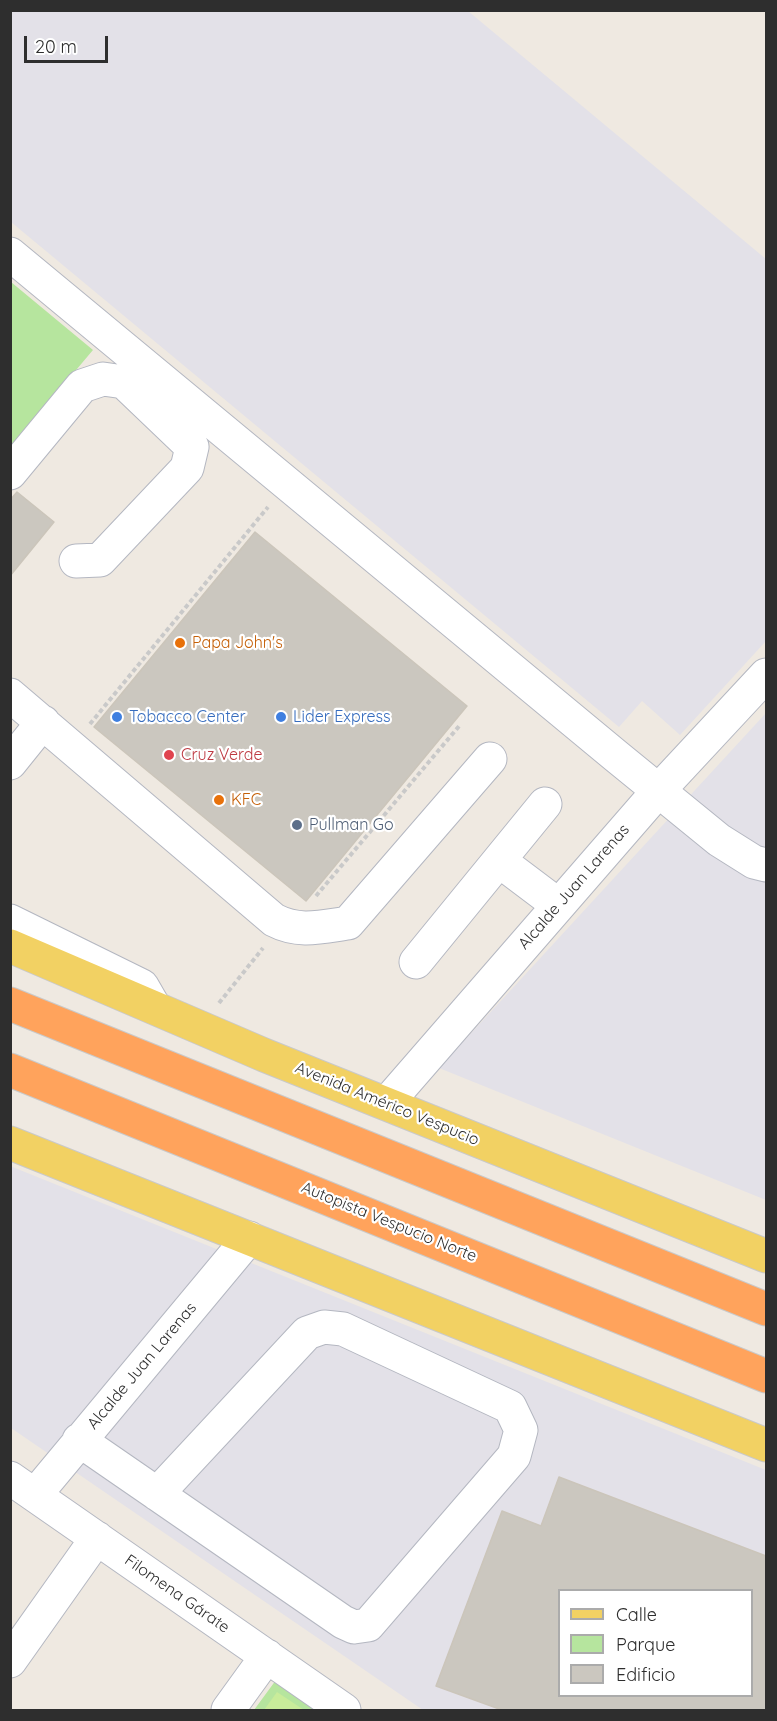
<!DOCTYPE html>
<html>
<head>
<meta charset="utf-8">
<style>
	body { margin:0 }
	#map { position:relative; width:777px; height:1721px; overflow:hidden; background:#efe9e1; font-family:Quicksand,sans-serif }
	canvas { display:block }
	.frame { position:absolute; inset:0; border:12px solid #2e2e2e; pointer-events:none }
	.legend { position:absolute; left:558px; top:1589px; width:195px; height:108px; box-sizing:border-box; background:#fff; border:2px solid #ababab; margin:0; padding:8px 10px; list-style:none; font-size:18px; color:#2e2e2e }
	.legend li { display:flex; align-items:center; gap:12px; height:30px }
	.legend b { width:30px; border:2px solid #ababab }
	.scale { position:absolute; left:24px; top:36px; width:84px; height:27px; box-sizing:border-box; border:3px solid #2e2e2e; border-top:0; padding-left:8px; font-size:18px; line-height:21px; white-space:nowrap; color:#2e2e2e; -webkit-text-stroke:4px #fff; paint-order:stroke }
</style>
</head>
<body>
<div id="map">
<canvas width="777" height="1721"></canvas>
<div class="frame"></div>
<ul class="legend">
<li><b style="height:8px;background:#f2d163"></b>Calle</li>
<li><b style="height:16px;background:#b6e59e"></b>Parque</li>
<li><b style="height:16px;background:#cbc7bf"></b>Edificio</li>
</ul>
<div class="scale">20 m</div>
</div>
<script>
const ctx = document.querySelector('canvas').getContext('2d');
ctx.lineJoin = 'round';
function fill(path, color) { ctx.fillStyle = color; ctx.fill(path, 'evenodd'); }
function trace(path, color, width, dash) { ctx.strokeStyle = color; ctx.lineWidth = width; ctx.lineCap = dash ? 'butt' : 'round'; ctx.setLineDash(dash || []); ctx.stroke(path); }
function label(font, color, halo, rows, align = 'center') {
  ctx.font = font + ' Quicksand,sans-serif'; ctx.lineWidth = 4.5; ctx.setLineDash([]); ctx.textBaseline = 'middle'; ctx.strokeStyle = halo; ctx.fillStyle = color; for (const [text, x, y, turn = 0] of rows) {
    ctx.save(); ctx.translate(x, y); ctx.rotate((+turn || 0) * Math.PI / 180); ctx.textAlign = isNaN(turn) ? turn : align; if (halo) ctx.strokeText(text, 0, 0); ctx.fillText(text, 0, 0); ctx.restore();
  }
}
fill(new Path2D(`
	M10 11H468L766 259V641L680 735 642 701 619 727 11 222Z
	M766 713V1200L439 1068Z
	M10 1166 766 1470V1710H423L11 1428ZM560 1590H752V1696H560Z`), '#e3e1e8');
fill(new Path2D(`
	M11 282 93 350 11 447Z
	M276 1680 320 1710H254Z`), '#b6e59e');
fill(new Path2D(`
	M277 1692 304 1710H264Z`), '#c9ec9a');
const building = new Path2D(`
	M17 492 54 522 10 576V500Z
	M255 532 467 706 306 901 94 727Z
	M559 1477 766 1556V1710H502L436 1686 502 1511 541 1526ZM560 1590H752V1696H560Z`);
fill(building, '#cbc7bf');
trace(building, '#cbc5ba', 1.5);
const minor = new Path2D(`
	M10 254 616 756 719 840 754 862 766 865
	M10 473 82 386 103 379 124 382 192 447 187 468 100 560 76 561
	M10 695 274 920C299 933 320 927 348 923L490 759
	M10 763 43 722
	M501 862 558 905
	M10 921 142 986 153 1005
	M416 962 545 804
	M387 1103 659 790 766 675
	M79 1440 343 1622 354 1627 368 1625 514 1456 521 1430 510 1407 343 1329 324 1327 307 1333 157 1494
	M10 1478 344 1710
	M35 1495 249 1238
	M10 1661 97 1538
	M228 1710 267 1656`);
const major = new Path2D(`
	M10 946 264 1055 766 1256
	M10 1143 766 1445`);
const highway = new Path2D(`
	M10 1004 766 1309
	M10 1070 766 1376`);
trace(minor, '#b4b7c1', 35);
trace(major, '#c9c9c9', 35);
trace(highway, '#c9c9c9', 35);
trace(new Path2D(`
	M90 724 268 507
	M316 896 460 725
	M219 1003 263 948`), '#c9c9c9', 4, [4.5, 3]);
trace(minor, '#fff', 33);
trace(major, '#f2d163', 33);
trace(highway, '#ffa35c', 33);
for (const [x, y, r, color] of [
	[180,643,6,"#e8710a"],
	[117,717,6,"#3f7fe0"],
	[281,717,6,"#3f7fe0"],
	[169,755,6,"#e0444e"],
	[219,800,6,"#e8710a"],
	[297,825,6,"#5c6f8a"]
]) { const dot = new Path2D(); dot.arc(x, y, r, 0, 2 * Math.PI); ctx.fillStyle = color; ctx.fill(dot); trace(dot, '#fff', 2); }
label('16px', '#c56008', '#fff', [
	["Papa John's",192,643],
	["KFC",231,800]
], 'left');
label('16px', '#366cbe', '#fff', [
	["Tobacco Center",129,717],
	["Lider Express",293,717]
], 'left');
label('16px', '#be3a42', '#fff', [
	["Cruz Verde",181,755]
], 'left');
label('16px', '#4e5e75', '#fff', [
	["Pullman Go",309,825]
], 'left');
label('16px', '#2e2e2e', '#fff', [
	["Alcalde Juan Larenas",574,887,-49],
	["Avenida Américo Vespucio",387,1104,22],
	["Autopista Vespucio Norte",389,1222,22],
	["Alcalde Juan Larenas",142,1366,-50],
	["Filomena Gárate",177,1594,35]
]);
</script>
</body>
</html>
